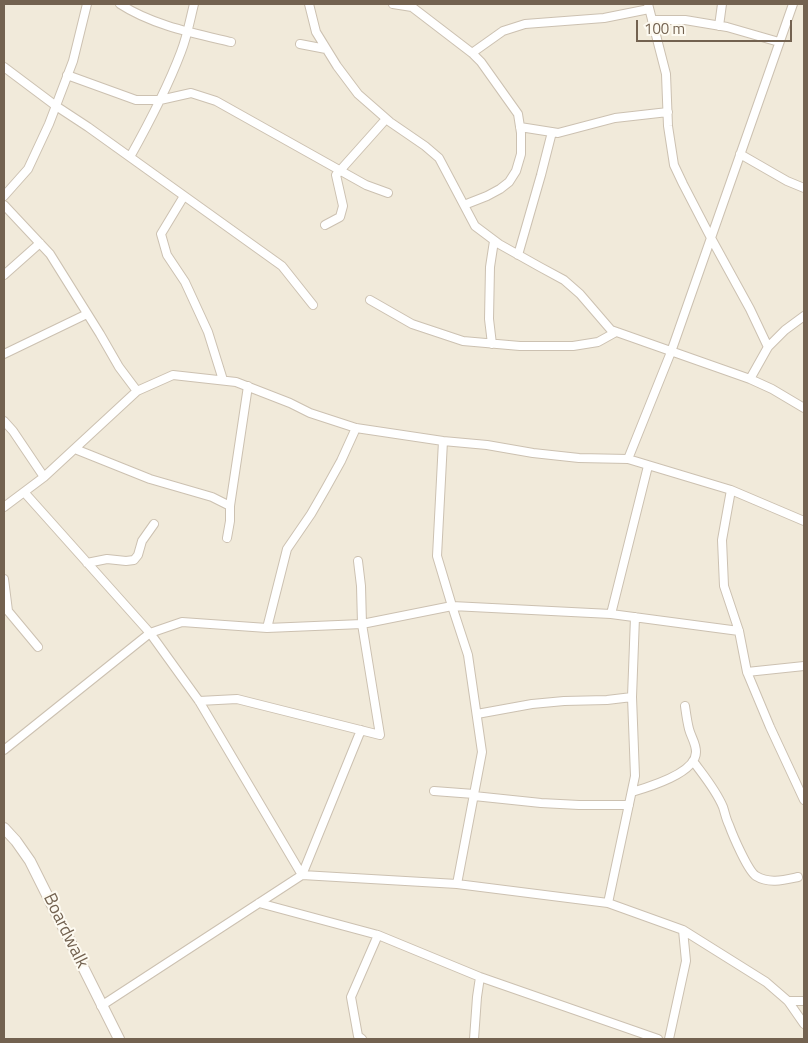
<!DOCTYPE html>
<html>
<head>
<meta charset="utf-8">
<style>
	body { margin:0 }
	#map { position:relative; width:808px; height:1043px; overflow:hidden; background:#fbf7eb; font-family:"Titillium Web",sans-serif }
	canvas { display:block }
	.frame { position:absolute; inset:0; border:5px solid #736250; pointer-events:none }
	.scale { position:absolute; left:636px; top:20px; width:156px; height:22px; box-sizing:border-box; border:2px solid #736250; border-top:0; padding-left:6px; font-size:15px; line-height:18px; white-space:nowrap; color:#736250; -webkit-text-stroke:4px #fdfaf1; paint-order:stroke }
</style>
</head>
<body>
<div id="map">
<canvas width="808" height="1043"></canvas>
<div class="frame"></div>
<div class="scale">100 m</div>
</div>
<script>
const ctx = document.querySelector('canvas').getContext('2d');
ctx.lineJoin = 'round';
function fill(path, color) { ctx.fillStyle = color; ctx.fill(path, 'evenodd'); }
function trace(path, color, width, dash) { ctx.strokeStyle = color; ctx.lineWidth = width; ctx.lineCap = dash ? 'butt' : 'round'; ctx.setLineDash(dash || []); ctx.stroke(path); }
function label(font, color, halo, rows, align = 'center') {
  ctx.font = font + ' "Titillium Web",sans-serif'; ctx.lineWidth = 4; ctx.setLineDash([]); ctx.textBaseline = 'middle'; ctx.strokeStyle = halo; ctx.fillStyle = color; for (const [text, x, y, turn = 0] of rows) {
    ctx.save(); ctx.translate(x, y); ctx.rotate((+turn || 0) * Math.PI / 180); ctx.textAlign = isNaN(turn) ? turn : align; if (halo) ctx.strokeText(text, 0, 0); ctx.fillText(text, 0, 0); ctx.restore();
  }
}
fill(new Path2D(`
	M4 4H804V1039H4Z`), '#f1eada');
const minor = new Path2D(`
	M120 4C152 25 193 33 231 42
	M309 4 316 32 337 66 358 94 390 122 425 146 439 158 475 226 499 244 540 267 564 280 580 294 611 330 750 379 772 389 804 408
	M393 4 412 7 472 53 481 62 518 114 521 133V154L516 171 509 182 500 189 487 196 464 205
	M648 4 666 74 668 126 674 165 683 184 711 238 750 309 768 347
	M652 20H685L727 27 779 42
	M719 26 722 4
	M300 44 326 49
	M472 53 503 31 525 24 604 18 649 9
	M4 67 56 106 88 127 282 266 313 305
	M67 75 136 100H160L191 93 216 101 366 185 388 193
	M520 127 558 133 615 118 668 112
	M740 154 787 181 804 188
	M130 157C149 123 167 89 181 52 187 37 190 20 194 4
	M4 196 28 169 49 124 73 61 87 4
	M184 196 161 234 167 255 185 282 208 332 223 380
	M4 205 50 254 100 334 119 367 137 391
	M325 225 340 217 343 206 336 175 386 119
	M518 255 541 175 552 132
	M4 275 40 243
	M370 300 412 324 463 341 520 346H573L598 342 616 332
	M492 344 489 319 490 267 494 241
	M4 354 87 314
	M750 379 768 347 785 330 804 316
	M4 421 13 431 44 477
	M443 441 437 556 452 606 468 655 482 752 457 884
	M75 449 150 479 212 497 230 506
	M628 459 671 352 793 4
	M731 490 722 540 724 586 739 631 747 672 770 727 804 800
	M24 492 150 633 199 701 302 875
	M4 507 44 477 137 391 173 375 236 382 290 403 310 413 356 428 443 441 487 445 533 453 579 458 628 459 731 490 804 521
	M227 538 230 521V506L248 386
	M87 563 107 559 126 561 134 560 138 555 142 541 154 524
	M4 579 8 611 38 647
	M611 614 648 466
	M267 628 287 549 311 514 326 488 341 461 356 428
	M747 672 804 666
	M199 701 237 699 380 735 362 624 361 586 358 561
	M477 714 532 704 564 701 607 700 632 697
	M4 750 150 633 182 622 267 628 362 624 452 606 611 614 739 631
	M693 761C704 776 716 790 723 807 725 813 726 819 729 825 733 836 748 871 756 876 769 884 784 880 798 877
	M434 791 474 794
	M632 792C649 787 696 773 696 752 696 743 691 737 689 729 687 721 686 713 685 706
	M474 796 541 803 579 805H629
	M302 875 361 730
	M259 903 378 935 480 977 658 1039
	M608 903 635 776 632 697 635 617
	M788 1001H804
	M101 1006 302 875 457 884 608 903 683 930 766 982 788 1001 804 1024
	M362 1039 358 1036 351 997 378 935
	M474 1039 477 997 480 977
	M669 1039 686 961 683 930`);
const tertiary = new Path2D(`
	M4 828 16 841 30 861 119 1039`);
trace(minor, '#ccc1b1', 10);
trace(tertiary, '#ccc1b1', 12);
trace(minor, '#fff', 8);
trace(tertiary, '#fff', 10);
label('18px', '#736250', '#fdfaf1', [
	["Boardwalk",65,931,64]
]);
</script>
</body>
</html>
